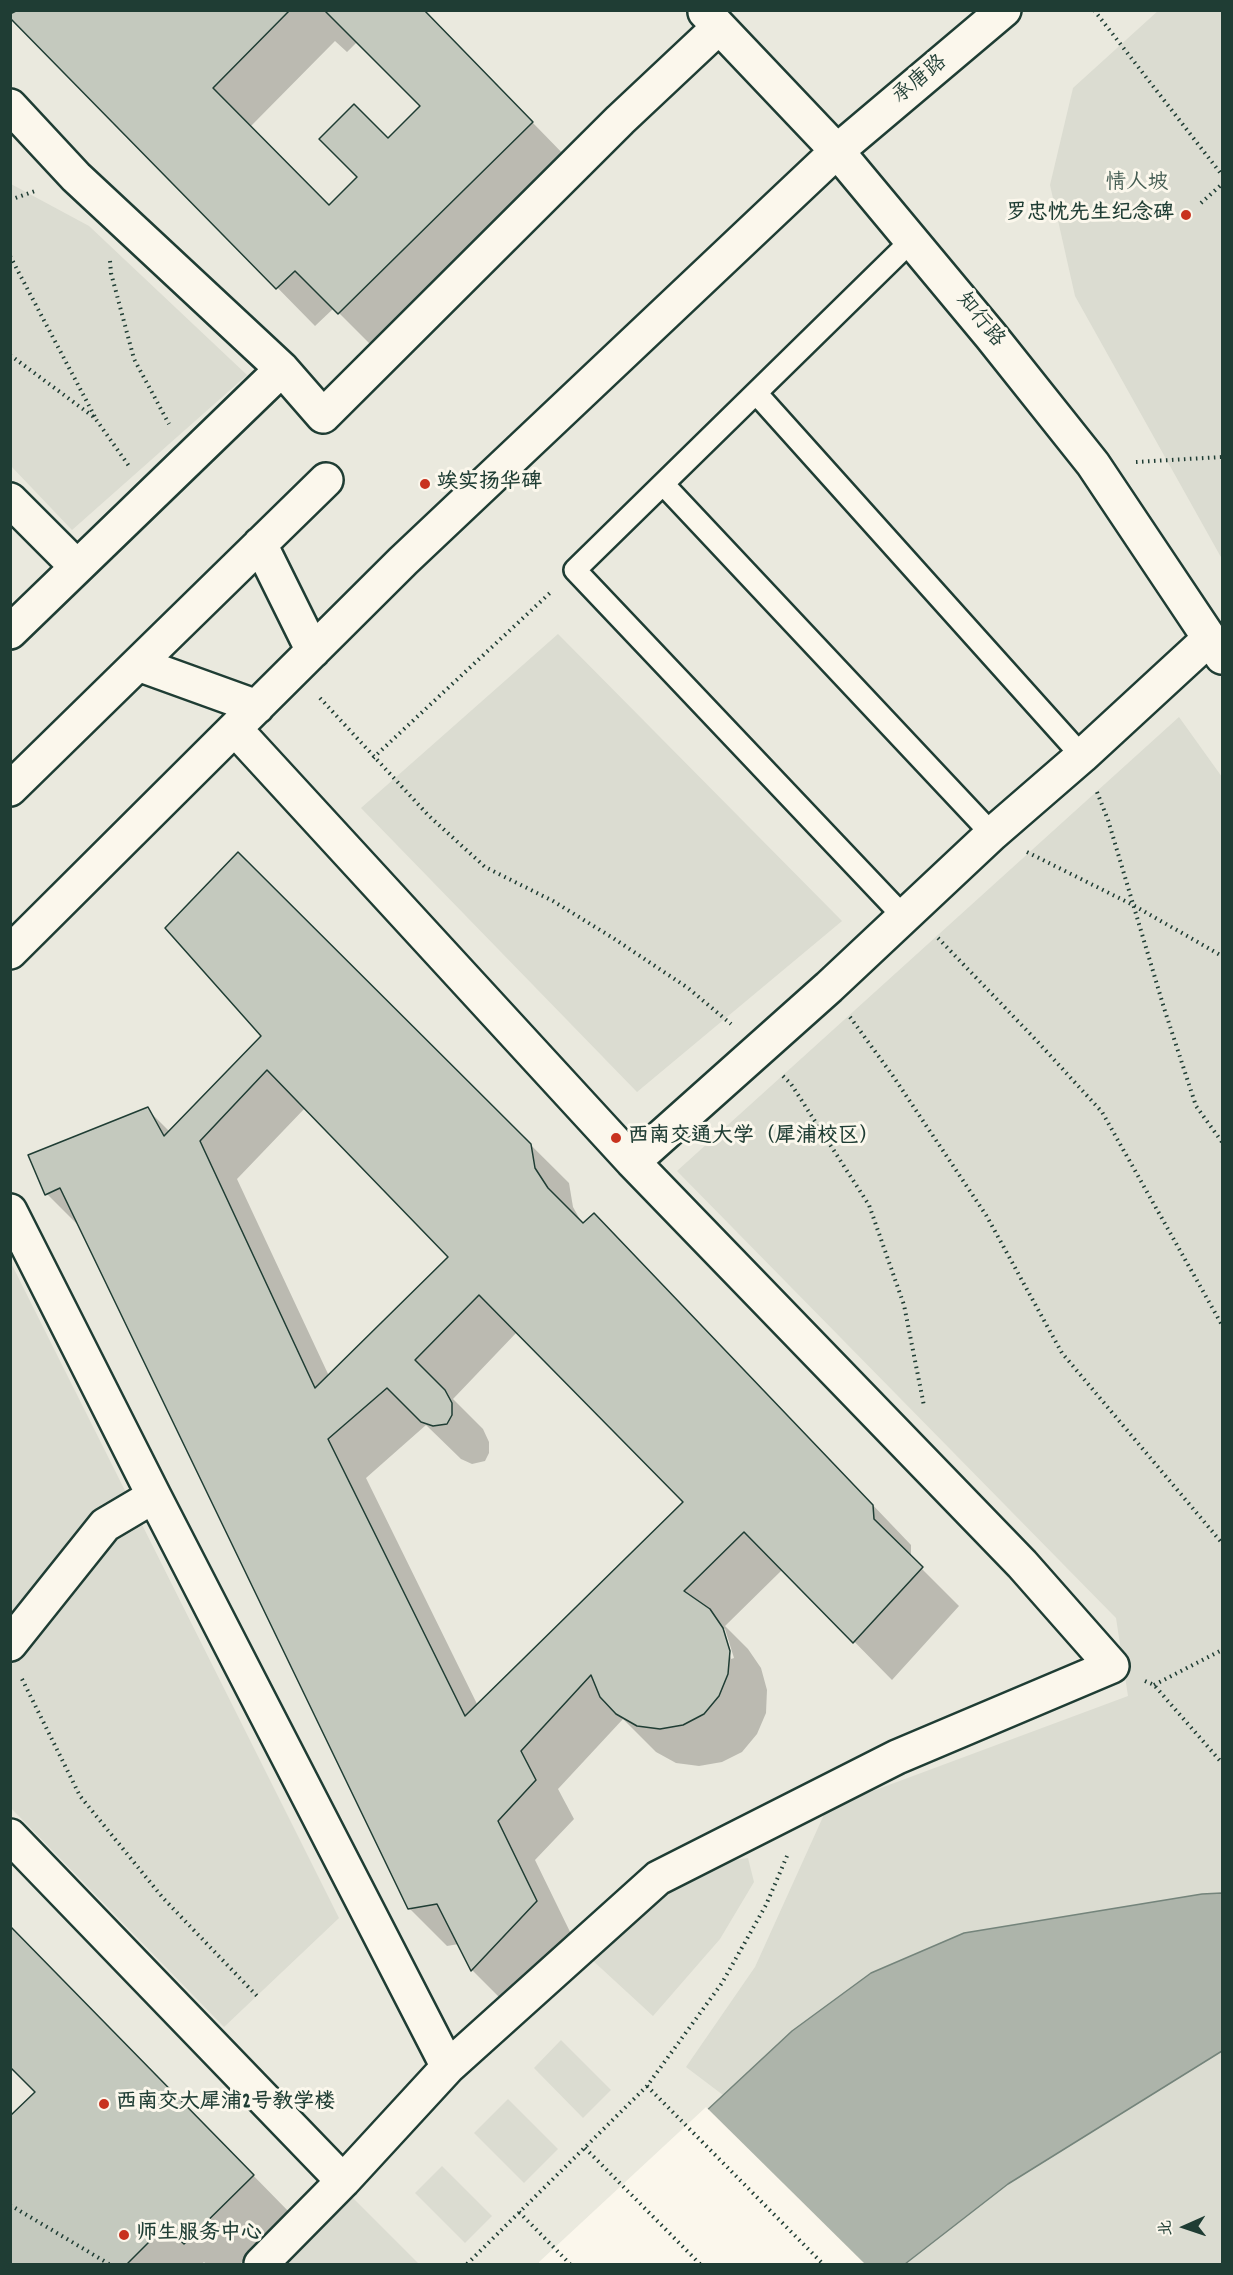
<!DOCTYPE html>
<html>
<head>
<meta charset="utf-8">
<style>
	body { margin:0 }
	#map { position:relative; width:1233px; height:2275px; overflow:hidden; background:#fbf7ec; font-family:Dekko,"LXGW WenKai TC",sans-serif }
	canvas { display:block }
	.frame { position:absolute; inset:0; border:12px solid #1f3d34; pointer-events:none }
	.north { position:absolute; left:1155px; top:2197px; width:60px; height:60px; -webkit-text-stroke:4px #fbf7ec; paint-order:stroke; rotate:267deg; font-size:16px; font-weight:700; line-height:24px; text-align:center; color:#1f3d34 }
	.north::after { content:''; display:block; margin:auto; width:21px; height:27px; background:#1f3d34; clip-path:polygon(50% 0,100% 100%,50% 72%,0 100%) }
</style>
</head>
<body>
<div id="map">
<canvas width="1233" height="2275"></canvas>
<div class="frame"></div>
<div class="north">北</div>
</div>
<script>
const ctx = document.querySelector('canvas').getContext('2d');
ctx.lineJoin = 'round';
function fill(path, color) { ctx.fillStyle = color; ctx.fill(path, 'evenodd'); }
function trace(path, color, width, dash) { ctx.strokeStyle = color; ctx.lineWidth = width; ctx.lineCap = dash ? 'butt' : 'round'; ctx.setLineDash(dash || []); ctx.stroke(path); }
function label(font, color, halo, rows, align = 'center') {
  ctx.font = font + ' Dekko,"LXGW WenKai TC",sans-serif'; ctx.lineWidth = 6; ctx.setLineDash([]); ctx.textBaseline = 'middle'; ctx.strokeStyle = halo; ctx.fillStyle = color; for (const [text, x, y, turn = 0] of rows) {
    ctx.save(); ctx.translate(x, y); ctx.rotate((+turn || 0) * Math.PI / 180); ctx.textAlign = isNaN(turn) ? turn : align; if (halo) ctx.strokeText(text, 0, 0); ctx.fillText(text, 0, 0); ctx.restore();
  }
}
fill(new Path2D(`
	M11 11H1222V2264H11Z`), '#eae9de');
fill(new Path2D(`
	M1159 10 1222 11V559L1075 296 1050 185 1073 88Z
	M11 184 89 226 247 375 72 530 11 466Z
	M558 634 842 921 637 1092 361 808Z
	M1179 717 1222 777V1893L1202 1894 964 1933 871 1973 792 2031 723 2095 686 2067 755 1967 827 1808 1128 1696 1116 1618 677 1171Z
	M10 1261 339 1918 224 2027 11 1808Z
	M748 1858 754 1882 720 1939 653 2016 590 1958 702 1865Z
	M561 2040 611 2090 583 2118 534 2068Z
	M1222 2051V2264H905L1008 2184Z
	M508 2099 558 2149 524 2183 474 2133Z
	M442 2166 492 2216 465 2243 415 2193Z
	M347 2192 419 2264H273Z`), '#dbdcd1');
const water = new Path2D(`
	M1222 1893V2051L1008 2184 905 2264H542L792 2031 871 1973 964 1933 1202 1894Z`);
fill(water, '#adb4aa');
trace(water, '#74847b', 1.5);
fill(new Path2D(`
	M706 2107 865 2264H539V2262Z`), '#fbf7ec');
fill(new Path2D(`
	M21 10H423L570 161 377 351 334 308 315 326 11 16ZM335 41 347 52 357 42 422 106 388 140 359 177 329 207 250 127Z
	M238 854 569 1183 573 1207 583 1225 632 1253 911 1545V1558L959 1606 892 1680 783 1569 725 1626 748 1649 761 1668 767 1690 766 1713 757 1734 742 1752 722 1762 699 1766 676 1763 656 1752 623 1719 558 1789 574 1819 535 1860 574 1940 510 2008 472 1970 459 1944 447 1946 409 1908 82 1229 47 1194 147 1109 170 1132 263 1036ZM306 1107 450 1257 329 1376 237 1179ZM517 1332 685 1502 478 1706 366 1478 426 1425 461 1459 472 1464 485 1461 489 1453V1442L483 1429 453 1399ZM722 1629H725L734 1658 731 1659Z
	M10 1927 291 2214 240 2264H206L204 2262 202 2264H10V2118L37 2092Z`), '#0003');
const building = new Path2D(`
	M18 10H290L213 88 329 205 357 177 319 139 354 104 388 138 420 106 324 10H424L533 122 338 314 295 271 276 289 10 18V14Z
	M238 852 531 1144 535 1168 548 1188 583 1223 594 1213 873 1505 874 1519 923 1567 853 1643 744 1532 684 1591 710 1609 723 1628 730 1651 728 1674 719 1696 704 1714 683 1725 660 1729 637 1726 616 1714 600 1697 591 1675 521 1751 536 1780 498 1821 537 1901 471 1971 437 1904 408 1909 60 1188 45 1195 28 1155 148 1107 164 1136 261 1036 165 928ZM267 1070 448 1257 315 1388 200 1141ZM479 1295 683 1502 465 1716 328 1439 387 1388 421 1422 433 1426 447 1424 452 1415V1403L445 1390 415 1360Z
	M10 1926 254 2175 184 2244 165 2226 127 2264H10V2116L35 2092 10 2067Z`);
fill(building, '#c4c9be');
trace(building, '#1f3d34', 1.5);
const lane = new Path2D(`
	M756 393 1082 756
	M663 484 992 834
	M904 917 575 570 912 240`);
const street = new Path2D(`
	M705 12 837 151 991 336 1093 464 1222 657
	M10 106 76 177 282 369 323 416 620 120 719 27
	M10 500 77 567
	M260 544 313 651
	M10 632 282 369
	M138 664 257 707
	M235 729 633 1162 1022 1564 1112 1666 897 1757 658 1878 448 2067 343 2181 261 2264
	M10 789 326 480
	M10 952 403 561 837 151 1004 10
	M633 1162 829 987 992 834 1082 756 1210 638
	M10 1211 154 1496 448 2067
	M10 1644 105 1525 154 1496
	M10 1836 343 2181`);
trace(lane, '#1f3d34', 26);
trace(street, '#1f3d34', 38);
trace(new Path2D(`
	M1094 10 1222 175
	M10 200 38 190
	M1201 203 1222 184
	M10 256 95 417
	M110 261 111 273 134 359 169 424
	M10 355 95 418 129 466
	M1136 462 1222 457
	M320 698 428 815 485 867 553 901 613 938 688 988 731 1024
	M373 758 552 591
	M1097 792 1108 820 1164 1008 1196 1106 1222 1142
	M1027 852 1133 905 1222 956
	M938 938 1036 1040 1102 1112 1222 1325
	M850 1017 893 1076 986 1215 1062 1353 1222 1543
	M783 1076 791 1084 869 1205 904 1305 924 1406
	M22 1679 80 1796 163 1898 257 1996
	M1145 1681 1154 1685 1222 1763
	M1154 1685 1222 1650
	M647 2086 823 2264
	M585 2148 700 2264
	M10 2205 109 2264
	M519 2212 570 2264
	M467 2264 647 2086 722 1983 766 1905 787 1856`), '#1f3d34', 4, [1.5, 4.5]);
trace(lane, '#fbf7ec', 21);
trace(street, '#fbf7ec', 33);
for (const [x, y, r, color] of [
	[1186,215,6,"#c8321e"],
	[425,484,6,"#c8321e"],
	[616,1138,6,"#c8321e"],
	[104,2104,6,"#c8321e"],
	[124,2235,6,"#c8321e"]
]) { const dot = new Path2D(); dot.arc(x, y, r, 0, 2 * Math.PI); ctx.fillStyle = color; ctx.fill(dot); trace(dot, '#fbf7ec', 2); }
label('21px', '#1f3d34', '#fbf7ec', [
	["承唐路",921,81,-40],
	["知行路",979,321,51]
]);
label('21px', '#455d53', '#fbf7ec', [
	["情人坡",1137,185]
]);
label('bold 21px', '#1f3d34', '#fbf7ec', [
	["罗忠忱先生纪念碑",1174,215,"right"],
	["竢实扬华碑",437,484],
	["西南交通大学（犀浦校区）",628,1138],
	["西南交大犀浦2号教学楼",116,2104],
	["师生服务中心",136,2235]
], 'left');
</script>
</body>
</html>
